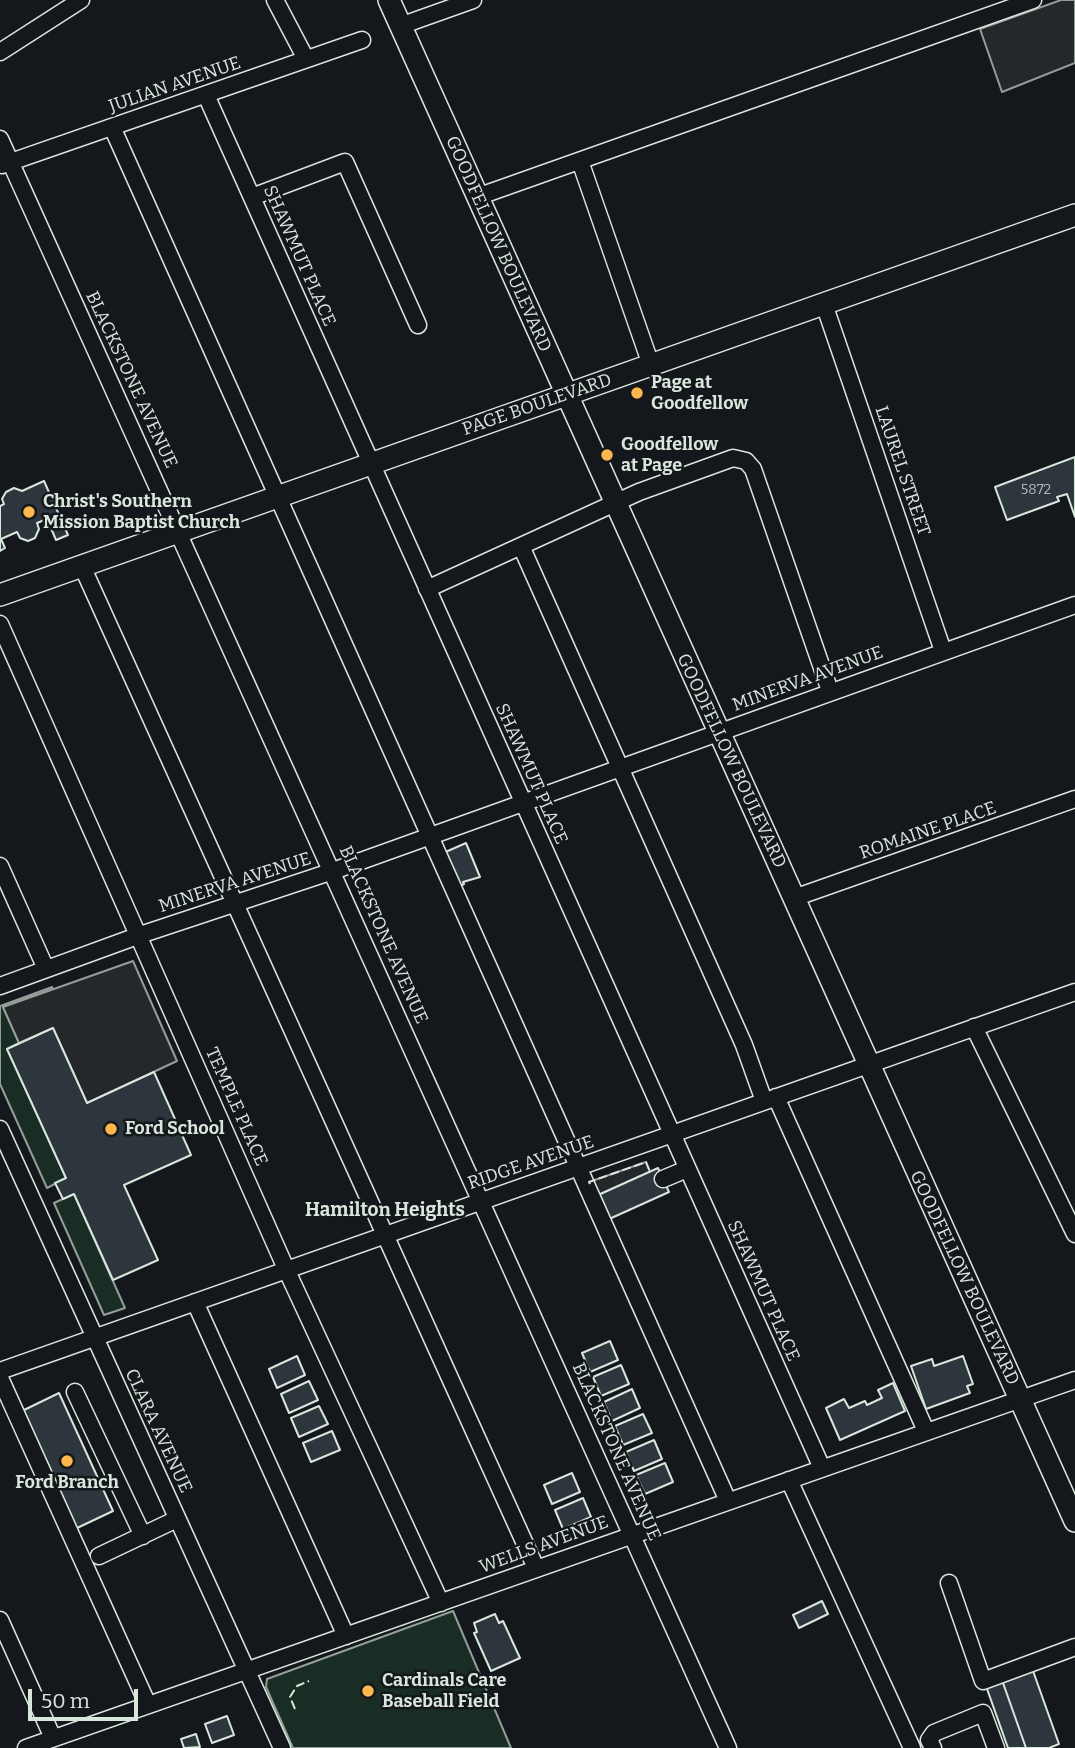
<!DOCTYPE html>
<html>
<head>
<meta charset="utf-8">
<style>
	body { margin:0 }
	#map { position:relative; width:1075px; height:1748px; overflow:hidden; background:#14181c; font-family:Bitter,serif }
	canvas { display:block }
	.scale { position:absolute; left:28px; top:1689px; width:110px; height:32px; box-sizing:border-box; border:4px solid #d8e6dc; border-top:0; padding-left:9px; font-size:21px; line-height:24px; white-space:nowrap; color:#d8e6dc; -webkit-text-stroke:5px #14181c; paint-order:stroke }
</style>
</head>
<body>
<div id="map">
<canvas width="1075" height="1748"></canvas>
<div class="scale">50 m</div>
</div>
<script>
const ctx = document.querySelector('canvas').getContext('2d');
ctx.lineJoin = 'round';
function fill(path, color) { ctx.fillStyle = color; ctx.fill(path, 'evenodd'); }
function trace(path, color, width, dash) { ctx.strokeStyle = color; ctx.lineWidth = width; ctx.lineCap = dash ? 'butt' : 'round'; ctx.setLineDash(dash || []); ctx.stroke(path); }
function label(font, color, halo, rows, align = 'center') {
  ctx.font = font + ' Bitter,serif'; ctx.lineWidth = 5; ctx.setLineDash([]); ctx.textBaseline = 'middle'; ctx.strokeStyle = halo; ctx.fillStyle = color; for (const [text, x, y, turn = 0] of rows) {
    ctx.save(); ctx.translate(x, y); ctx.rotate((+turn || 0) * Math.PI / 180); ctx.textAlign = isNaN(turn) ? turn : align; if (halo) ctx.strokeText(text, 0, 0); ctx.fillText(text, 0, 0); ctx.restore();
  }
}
const green = new Path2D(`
	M52 987 53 989 3 1007 19 1043 7 1049 66 1178 47 1188 0 1084V1006Z
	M74 1194 125 1308 104 1315 54 1203Z
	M453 1611 511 1748H293L266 1687 267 1679Z`);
fill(green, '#1a2d24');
trace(green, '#939e99', 2);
const parking = new Path2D(`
	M1061 0H1075V63L1002 92 980 29Z
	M133 961 177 1061 87 1103 53 1028 19 1043 3 1007Z
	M646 1162 650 1172 596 1196 589 1182Z`);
fill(parking, '#24282b');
trace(parking, '#939e99', 2);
const building = new Path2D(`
	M1075 457V517L1067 494 1057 497 1059 501 1007 520 995 487Z
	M44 481 68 535 56 540 47 519 37 523 39 529 35 538 28 541 20 538 17 532 1 539 5 548 0 551V506L4 504 2 499 6 492 14 488 22 491Z
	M466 843 480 877 463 882 464 884 456 888 441 854Z
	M53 1028 87 1103 154 1072 191 1155 124 1185 158 1260 113 1280 74 1194 63 1199 55 1183 66 1178 7 1049Z
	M658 1168 669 1192 607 1220 596 1196Z
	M610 1341 618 1360 590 1372 582 1353Z
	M297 1356 305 1375 277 1388 269 1369Z
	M963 1356 973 1384 967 1386 970 1393 926 1409 911 1366 932 1359 934 1366Z
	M621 1365 629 1384 601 1396 593 1377Z
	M309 1381 318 1400 289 1413 281 1394Z
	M893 1383 905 1411 840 1440 826 1408 844 1399 849 1408 865 1401 867 1405 882 1398 878 1390Z
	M632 1389 640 1408 612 1421 604 1402Z
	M59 1393 113 1511 75 1529 22 1411Z
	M319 1406 328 1424 299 1437 291 1418Z
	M643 1414 652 1433 623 1445 615 1426Z
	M332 1431 340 1450 311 1462 303 1443Z
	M654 1440 662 1459 634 1471 626 1452Z
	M665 1463 673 1482 645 1494 636 1475Z
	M572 1473 580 1492 552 1504 544 1485Z
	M583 1498 591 1517 563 1529 555 1510Z
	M822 1601 828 1614 799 1628 793 1615Z
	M495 1614 499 1623 503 1621 520 1658 491 1671 474 1633 477 1632 474 1623Z
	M1032 1668 1059 1744 1049 1748H1026L1002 1680Z
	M1002 1680 1026 1748H1008L986 1686Z
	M227 1716 234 1735 212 1743 205 1724Z
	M196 1734 200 1747 184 1748 181 1739Z`);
fill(building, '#2c363c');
trace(building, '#d8e6dc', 2);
const minor = new Path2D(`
	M275 0 306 59
	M400 26 473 0
	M0 52 81 0
	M206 95 822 1468
	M112 127 728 1501
	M0 139 728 1748
	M580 161 651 365
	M2 165 362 40
	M252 197 345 162 418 325
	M477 197 1033 0
	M824 304 943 651
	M521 546 744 1045 764 1101
	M82 566 536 1568
	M427 589 639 492 733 458 746 461 753 469 830 691
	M0 624 287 1271 441 1603
	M0 866 46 969
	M794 898 1075 799
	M0 986 140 935 333 871 1075 605
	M974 1027 1075 1234
	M776 1097 926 1431
	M0 1129 282 1748
	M663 1179 687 1169
	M195 1302 346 1636
	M0 1371 1075 992
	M0 1378 148 1705
	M75 1392 143 1536
	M789 1480 912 1748
	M99 1556 177 1519
	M949 1583 983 1681 1075 1647
	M0 1620 53 1738
	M26 1748 1075 1380
	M933 1748 929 1740 934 1733 983 1713 996 1748`);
const major = new Path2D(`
	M389 0 1075 1521
	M0 595 1075 215`);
trace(minor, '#d8e6dc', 19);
trace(major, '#d8e6dc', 24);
trace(minor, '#14181c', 16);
trace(major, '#14181c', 21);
trace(new Path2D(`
	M590 1184 589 1182 646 1162 650 1172
	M295 1709 290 1697 297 1686 309 1681`), '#d8e6dc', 2, [9, 3.5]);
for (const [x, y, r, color] of [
	[637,393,7,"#ffb74d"],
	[607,455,7,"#ffb74d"],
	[29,512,7,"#ffb74d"],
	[111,1129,7,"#ffb74d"],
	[67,1461,7,"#ffb74d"],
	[368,1691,7,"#ffb74d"]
]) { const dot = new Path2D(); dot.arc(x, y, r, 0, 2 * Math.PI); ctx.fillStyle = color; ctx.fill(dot); trace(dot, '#14181c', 2.5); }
label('14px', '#adbab4', null, [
	["5872",1036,490]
]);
label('18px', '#d8e6dc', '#14181c', [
	["JULIAN AVENUE",175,85,-19],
	["GOODFELLOW BOULEVARD",498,244,66],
	["SHAWMUT PLACE",299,256,66],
	["BLACKSTONE AVENUE",131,380,65],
	["PAGE BOULEVARD",537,405,-19],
	["LAUREL STREET",902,471,71],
	["MINERVA AVENUE",808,679,-20],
	["GOODFELLOW BOULEVARD",731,761,65],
	["SHAWMUT PLACE",531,774,66],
	["ROMAINE PLACE",928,831,-19],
	["MINERVA AVENUE",235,883,-18],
	["BLACKSTONE AVENUE",383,935,66],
	["TEMPLE PLACE",236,1107,66],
	["RIDGE AVENUE",531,1163,-19],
	["GOODFELLOW BOULEVARD",964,1278,65],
	["SHAWMUT PLACE",763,1291,66],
	["CLARA AVENUE",158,1431,65],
	["BLACKSTONE AVENUE",616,1452,66],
	["WELLS AVENUE",544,1545,-20]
]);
label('bold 18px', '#d8e6dc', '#14181c', [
	["Page at",651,383],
	["Goodfellow",651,404],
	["Goodfellow",621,445],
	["at Page",621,466],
	["Christ's Southern",43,502],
	["Mission Baptist Church",43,523],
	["Ford School",125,1129],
	["Ford Branch",67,1483,"center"],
	["Cardinals Care",382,1681],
	["Baseball Field",382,1702]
], 'left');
label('bold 19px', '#d8e6dc', '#14181c', [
	["Hamilton Heights",385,1211]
]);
</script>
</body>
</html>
